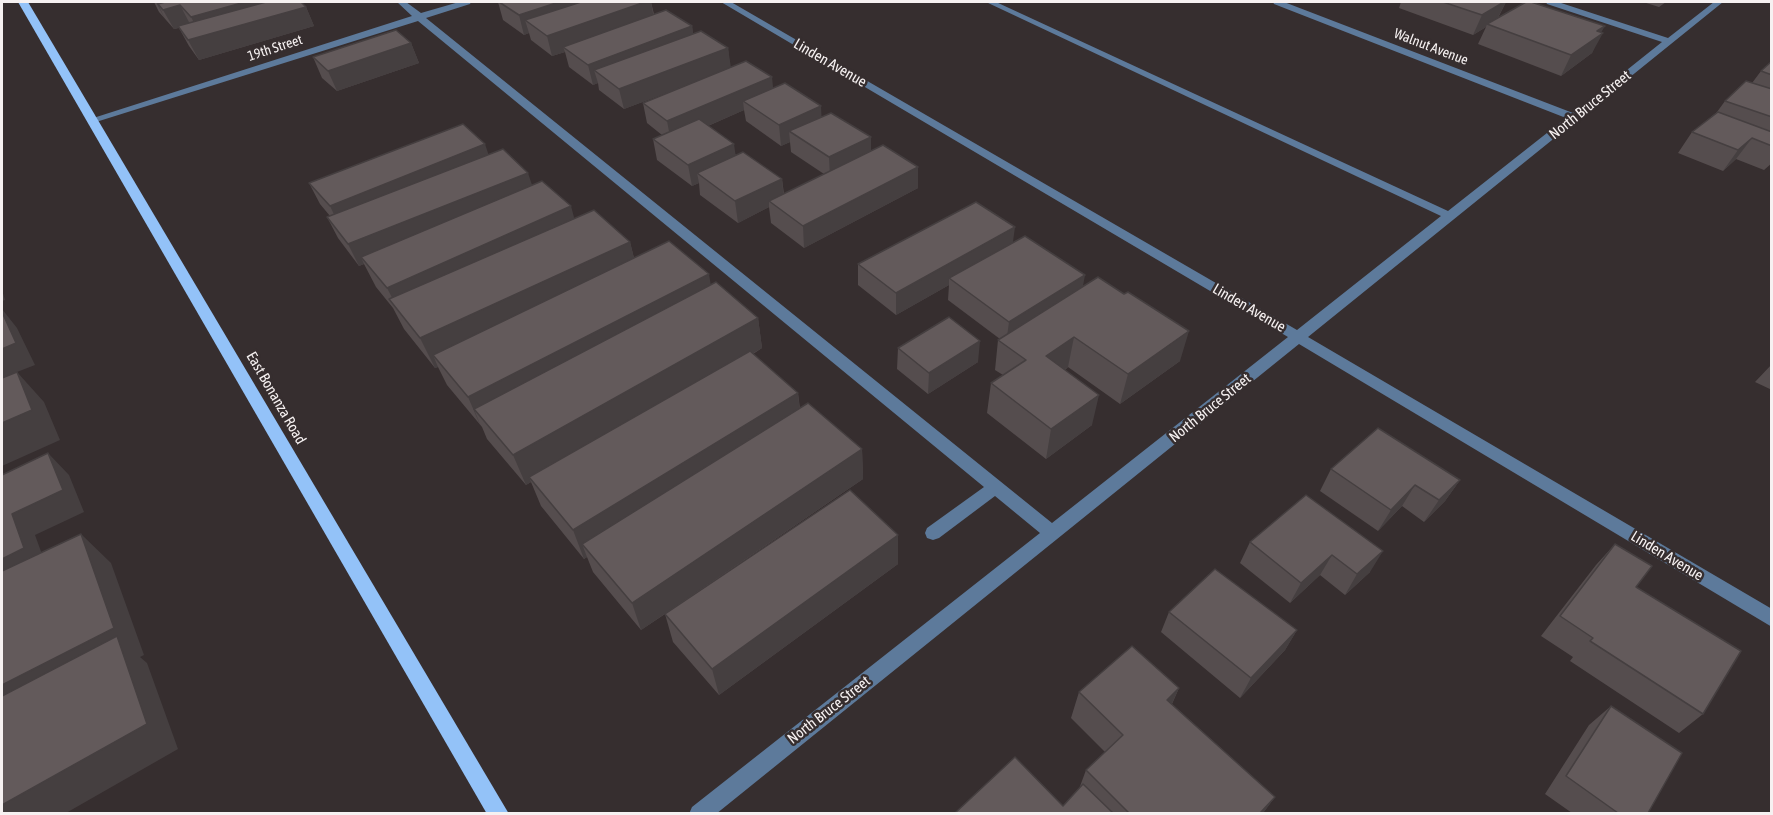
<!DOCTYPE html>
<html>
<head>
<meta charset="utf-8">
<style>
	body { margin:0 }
	#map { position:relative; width:1773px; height:815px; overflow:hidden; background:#362e2f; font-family:"Asap Condensed",sans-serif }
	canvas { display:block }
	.frame { position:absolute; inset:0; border:3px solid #f6f1f1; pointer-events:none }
</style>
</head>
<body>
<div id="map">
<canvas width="1773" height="815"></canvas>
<div class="frame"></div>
</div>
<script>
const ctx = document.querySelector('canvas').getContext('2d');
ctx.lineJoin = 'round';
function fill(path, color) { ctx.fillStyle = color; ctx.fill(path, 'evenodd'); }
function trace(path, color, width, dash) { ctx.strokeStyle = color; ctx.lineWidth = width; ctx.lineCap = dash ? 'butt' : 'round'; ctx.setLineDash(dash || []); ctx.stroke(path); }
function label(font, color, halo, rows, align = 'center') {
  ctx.font = font + ' "Asap Condensed",sans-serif'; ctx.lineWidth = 5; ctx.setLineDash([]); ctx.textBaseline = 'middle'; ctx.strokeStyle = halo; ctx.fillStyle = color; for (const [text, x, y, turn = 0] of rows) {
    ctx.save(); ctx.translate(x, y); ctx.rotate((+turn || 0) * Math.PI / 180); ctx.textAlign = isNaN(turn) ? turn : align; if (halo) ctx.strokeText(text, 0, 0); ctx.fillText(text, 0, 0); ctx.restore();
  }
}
fill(new Path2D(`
	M397 2H406L421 13 459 2H471L470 4 426 18 1052 523 1288 337 721 2H731L1297 330 1441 216 986 2H996L1448 211 1566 118 1274 4 1273 2H1284L1573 113 1662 42 1547 4 1546 2H1558L1668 38 1714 2H1723L1308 337 1772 609V627L1299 344 716 814H689L692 807 1040 533 995 496 939 538 933 540 927 538 925 533 927 528 984 487 418 21 96 122H88L87 120 412 16Z`), '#5d7a9b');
fill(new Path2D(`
	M18 2H28L509 814H487Z`), '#93c2f8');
fill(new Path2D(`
	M154 2H260L261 3 306 7 314 26 199 60 189 46 179 28 174 29 159 12Z
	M498 2H651L654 14 692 26 693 34 728 48 730 67 773 88 822 117 871 137V151L918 167V188L804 248 771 223 769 207 738 223 700 195 699 183 692 186 657 160 653 139 662 135 647 123 643 103 674 90 624 109 599 90 598 83 593 85 569 67 565 52 552 56 531 40 529 33 524 35 503 20ZM744 110 746 121 781 146 790 142 791 152 824 174 784 194 782 179 736 155 708 126Z
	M1401 2H1506L1498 18 1601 33 1592 53 1561 76 1478 44 1486 27 1473 35 1399 8Z
	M1643 2H1666L1659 7Z
	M411 43 419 63 337 91 322 78 313 57Z
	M1772 61V163L1764 170 1736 159 1723 171 1678 153 1692 132 1717 112 1725 101 1752 83 1761 71Z
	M489 155 532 185 574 219 630 242 634 258 711 285 758 318 762 348 753 354 798 393 800 409 862 449 863 479 692 596 898 535V564L719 695 673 642 665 614 641 630 593 572 587 557 584 559 541 506 531 482 526 485 487 439 482 427 447 385 438 367 435 368 404 329 393 308 376 287 364 264 359 266 338 238 327 217 330 216 320 204 309 183Z
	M1013 242 1083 286 1180 361 1120 404 1068 367 1065 370 1092 425 1046 459 987 413 991 383 1003 375 995 370 998 340 1000 339 948 300 949 285 896 315 858 285V264Z
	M898 348 978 362 928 394 897 369Z
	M1772 364V390L1755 382Z
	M1331 469 1460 480 1445 501 1424 522 1402 506 1378 531 1320 491Z
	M1306 495 1370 572 1345 595 1320 575 1290 603 1240 563 1250 542Z
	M1615 544 1636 587 1703 714 1679 733 1570 661 1573 657 1541 636 1596 565Z
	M1169 612 1297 630 1285 650 1240 698 1161 632Z
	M1179 688 1172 704 1275 797 1263 813H955L1063 806 1079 789 1086 770 1105 752 1071 718 1079 692Z
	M1611 706 1648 813H1572L1545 794 1589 725Z`), '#554d4e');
fill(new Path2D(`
	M156 2H224L180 5 190 24 174 29 163 10 158 4 165 19Z
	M245 2H260L267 17 306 7 314 26 199 60 188 40 201 36 191 17Z
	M559 2H620L525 20 529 33 524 35 519 15Z
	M645 2H651L654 19 563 47 565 52 552 56 547 36Z
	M1504 2H1506L1497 19 1487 24 1486 27 1473 35 1482 15Z
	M692 26 695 45 594 70 598 83 593 85 588 65Z
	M1605 26 1599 36 1603 33 1592 53 1561 76 1571 55 1597 31Z
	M411 43 419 63 337 91 328 71Z
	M728 48 731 68 624 109 619 89Z
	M772 77 774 97 743 101 744 110 671 142 667 121Z
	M821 106 822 127 789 131 790 142 781 146 779 125Z
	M871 137V158L830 178 829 157Z
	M1752 138 1736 159 1723 171 1738 150Z
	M485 144 492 165 340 227 330 206Z
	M734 144 737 165 697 173 699 183 692 186 688 165Z
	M918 167V188L804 248 803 226Z
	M528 173 535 194 361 257 364 264 359 266 348 244Z
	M782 179 784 200 769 201V207L738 223 735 201Z
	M571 206 579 236 399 311 387 288Z
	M1015 227 1012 249 949 278V285L896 315V293Z
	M630 242 637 271 433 355 438 367 435 368 420 338Z
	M709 274 714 304 474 409 481 427 468 397Z
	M1085 275 1081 297 1006 344 1009 322Z
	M2 290 5 300 2 301Z
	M2 309 17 328 35 365 17 372 44 402 60 440 2 466Z
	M758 318 762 348 532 481 529 477 531 482 526 485 513 455Z
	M1189 331 1180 361 1120 404 1128 374Z
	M1074 337 1068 367 1041 386 1046 356Z
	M980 341 978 362 928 394 929 373Z
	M798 393 801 423 582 544 587 557 584 559 573 530Z
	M1099 395 1092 425 1046 459 1051 429Z
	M862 449 863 479 641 630 632 603Z
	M48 453 69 475 84 512 35 535 47 568 2 591V559L12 514Z
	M1460 480 1445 501 1424 522 1439 500Z
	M1415 485 1402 506 1378 531 1391 510Z
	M81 534 111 563 144 655 140 657 147 663 178 749 66 813H2V685Z
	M898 535V564L719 695 712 669Z
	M1383 551 1370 572 1345 595 1357 574Z
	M1332 555 1320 575 1290 603 1301 583Z
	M1297 630 1285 650 1240 698 1251 678Z
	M1179 688 1167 714V700Z
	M1275 797 1263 813H1260Z`), '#453f40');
const building = new Path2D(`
	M165 2H245L191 17 180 5 163 10 158 4Z
	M266 2H301L306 7 188 40 178 26Z
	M499 2H559L519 15Z
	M581 2H645L547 36 525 20Z
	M1443 2H1504L1482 15Z
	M1526 2H1531L1605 26 1597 31 1603 33 1571 55 1487 24Z
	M666 10 692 26 588 65 563 47Z
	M396 30 411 43 328 71 313 57Z
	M701 31 728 48 619 89 594 70Z
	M746 61 772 77 667 121 643 103Z
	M1772 61V75L1761 71Z
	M1746 81 1772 89V117L1725 101Z
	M785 83 821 106 779 125 743 101Z
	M1718 112 1772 132V146L1752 138 1738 150 1692 132Z
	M831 113 871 137 829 157 789 131Z
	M699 119 734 144 688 165 653 139Z
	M463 124 485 144 330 206 309 183Z
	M883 145 918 167 803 226 769 201Z
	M503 149 528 173 348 244 327 217Z
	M743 152 782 179 735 201 697 173Z
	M542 181 571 206 387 288 361 257Z
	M976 202 1015 227 896 293 858 264Z
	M594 210 630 242 420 338 389 299Z
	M1025 236 1085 275 1009 322 949 278Z
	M669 241 709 274 468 397 433 355Z
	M1098 277 1124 294 1128 292 1189 331 1128 374 1074 337 1046 356 1099 395 1051 429 991 383 1026 360 998 340Z
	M716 282 758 318 513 455 474 409Z
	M2 312 16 343 2 349Z
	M949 317 980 341 929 373 898 348Z
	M750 351 798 393 573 530 529 477Z
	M17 372 32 410 2 423V378Z
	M808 403 862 449 632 603 582 544Z
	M1378 428 1460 480 1439 500 1415 485 1391 510 1331 469Z
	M48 453 63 490 12 514 24 548 2 559V475Z
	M850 490 898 535 712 669 665 614Z
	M1306 495 1383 551 1357 574 1332 555 1301 583 1250 542Z
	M81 534 114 628 2 685V571Z
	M1615 544 1652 566 1636 587 1741 651 1703 714 1590 641 1593 638 1560 616Z
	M1215 569 1297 630 1251 678 1169 612Z
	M117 636 147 724 2 805V696Z
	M1132 646 1179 688 1167 700 1275 797 1260 813H1129L1086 770 1123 735 1079 692Z
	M1611 706 1682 753 1648 813H1618L1566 776Z
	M1015 757 1063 806 1083 784 1113 813H955Z`);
fill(building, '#635a5b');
trace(building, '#453f40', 1.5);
label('14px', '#f6f1f1', '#362e2f', [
	["Walnut Avenue",1431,47,21],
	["19th Street",275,48,-18]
]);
label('15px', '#f6f1f1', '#362e2f', [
	["Linden Avenue",830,63,30],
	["North Bruce Street",1590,105,-39],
	["Linden Avenue",1249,308,30],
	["East Bonanza Road",276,398,60],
	["North Bruce Street",1210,408,-39],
	["Linden Avenue",1667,556,31],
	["North Bruce Street",829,710,-38]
]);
</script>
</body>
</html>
